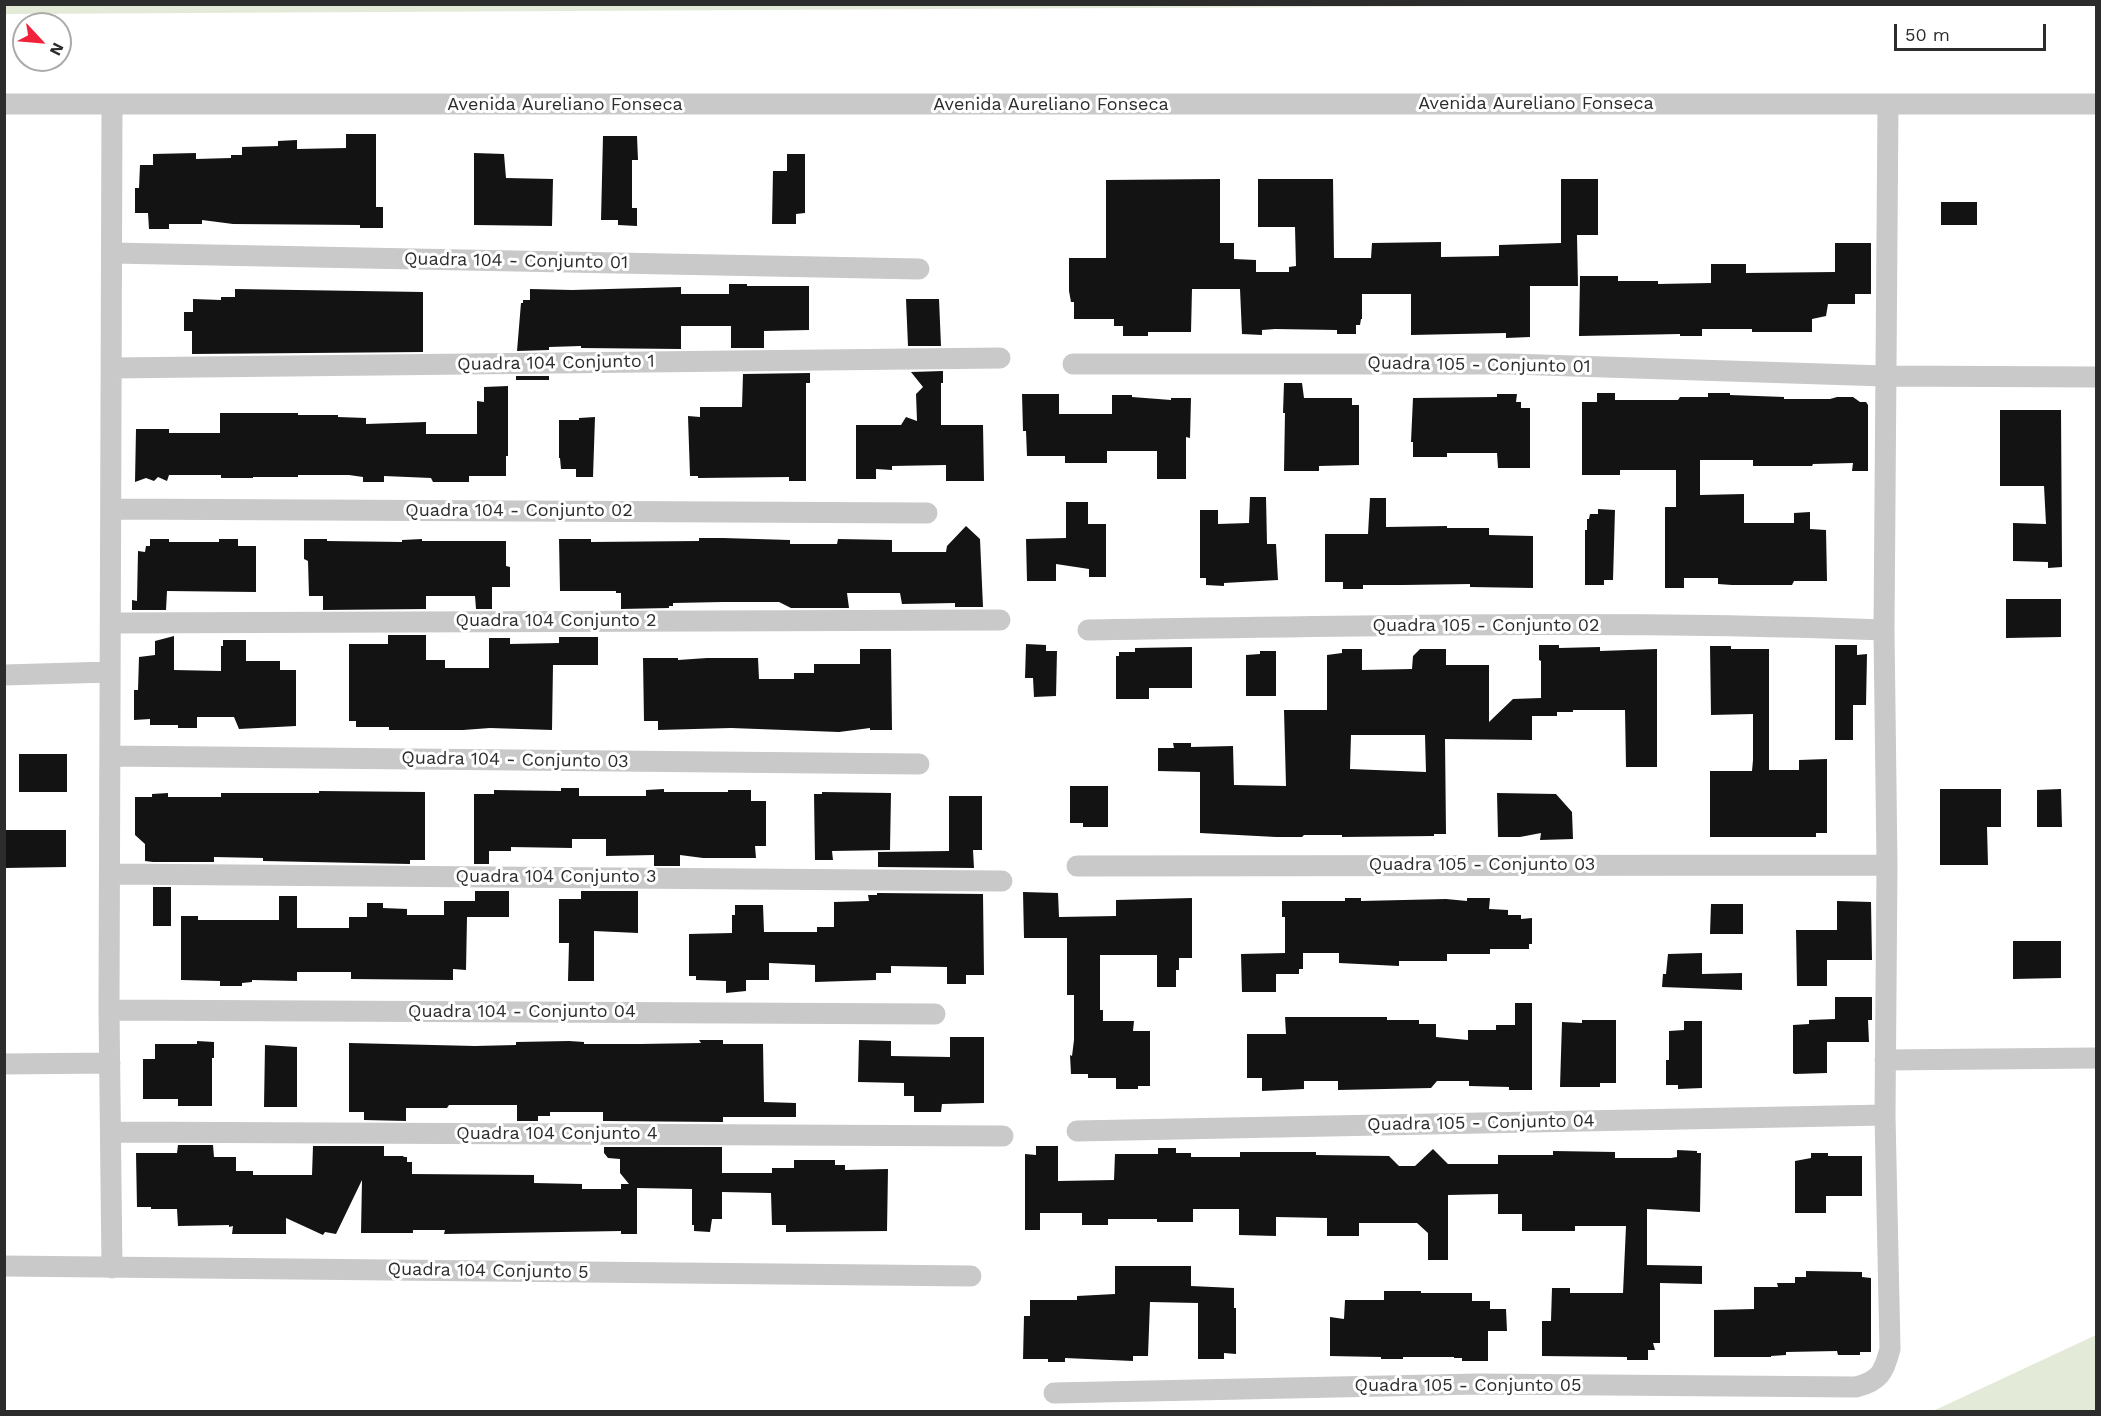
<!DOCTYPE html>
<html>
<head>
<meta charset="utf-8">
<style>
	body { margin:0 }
	#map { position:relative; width:2101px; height:1416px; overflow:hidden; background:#fff; font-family:"Work Sans",sans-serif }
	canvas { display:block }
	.frame { position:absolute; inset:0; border:6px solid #2c2c2c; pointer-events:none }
	.north { position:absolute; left:12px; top:12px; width:60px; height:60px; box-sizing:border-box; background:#fff; border:2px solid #ababab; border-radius:50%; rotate:116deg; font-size:16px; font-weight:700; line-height:24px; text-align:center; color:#2c2c2c }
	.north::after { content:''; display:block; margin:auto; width:21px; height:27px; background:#f1203b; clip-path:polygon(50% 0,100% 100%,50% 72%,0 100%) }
	.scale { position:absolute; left:1894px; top:24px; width:152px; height:27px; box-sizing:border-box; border:3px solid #2c2c2c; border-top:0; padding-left:8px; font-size:18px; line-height:21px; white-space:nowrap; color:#2c2c2c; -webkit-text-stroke:4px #fff; paint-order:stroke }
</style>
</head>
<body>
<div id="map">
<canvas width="2101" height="1416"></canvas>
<div class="frame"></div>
<div class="north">N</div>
<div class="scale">50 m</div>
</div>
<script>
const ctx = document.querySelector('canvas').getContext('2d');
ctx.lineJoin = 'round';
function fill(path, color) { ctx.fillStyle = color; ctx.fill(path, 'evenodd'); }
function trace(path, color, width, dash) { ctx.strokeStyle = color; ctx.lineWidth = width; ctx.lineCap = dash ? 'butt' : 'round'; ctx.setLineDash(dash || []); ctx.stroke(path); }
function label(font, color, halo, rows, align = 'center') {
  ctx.font = font + ' "Work Sans",sans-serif'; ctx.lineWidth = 6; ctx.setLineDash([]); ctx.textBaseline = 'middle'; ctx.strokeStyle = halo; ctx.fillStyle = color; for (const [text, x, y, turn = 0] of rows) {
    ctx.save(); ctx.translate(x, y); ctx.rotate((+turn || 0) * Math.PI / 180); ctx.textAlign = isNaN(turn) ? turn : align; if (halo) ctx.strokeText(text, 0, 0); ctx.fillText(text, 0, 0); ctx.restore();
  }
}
fill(new Path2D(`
	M5 4H1699V5L5 14Z
	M2096 1335V1411H1933Z`), '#e3ebd8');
fill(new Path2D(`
	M346 134H376V207H383V228H360V225L233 224 202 220V224H169V229H149L148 213H135V188H139L140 165H153V154L196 153V159L231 158V155H242V147L278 146V141L297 140V149L346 148Z
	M603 136H637L638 160H632V208H637V226L618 225V220H601Z
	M474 153 504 154 506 178 553 179 552 226 474 225Z
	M787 154H805V213L796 214V224H772L773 171H787Z
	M1220 179V243H1234V259L1256 260V272H1289V267L1296 266 1295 227H1258V179H1333L1334 258H1371L1372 243 1441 242V257L1499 256V245L1561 243V179H1598V235H1577L1578 286H1530V337L1506 338V333L1411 335V294H1362V319H1361L1360 325H1356V334H1337V330L1275 329 1262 330V335L1242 334 1240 289H1192L1191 332H1148V336H1123V326H1114V319H1074V302H1071L1069 291V258H1106V180Z
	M1941 202H1977V225H1941Z
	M1835 243H1871V294H1855V304H1828L1826 316 1812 319V332H1752V329H1702V336H1680V334L1579 336 1580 276H1618V281H1658V284L1711 283V264H1746V273L1835 272Z
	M729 284H747V286H809V330L764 331V348H731V326H681V349L581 348V346L549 347V350L517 351 521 303H523V300H530V289L572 290 681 287V294H729Z
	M235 289 423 292V352L192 354V331H184V312H193V299L221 300V297H235Z
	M906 299H939L941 346H908Z
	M943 371V383H941V425H983L984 481H946V465L892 466V470L876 469V479H856V425H901L906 417 917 421 916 394 923 387 911 372Z
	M810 373V383H806V481H789V477L698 478V476H690L688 416 700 417V407H742L743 374Z
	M516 376H549V380H516Z
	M1284 383H1302L1304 398H1352V405H1359V465L1319 466V471H1284L1285 413H1283Z
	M508 386V456H506V476H469V482H433L431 478 384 476V482H363V477L349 475H298V477H253V478H221V475H169L167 481 158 477 154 481 146 478 135 482 136 429H169V433H220V413H298V415H338V417L366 418V424L426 422V434H477V401L484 402V387Z
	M1597 393H1615V400H1678L1680 397H1708V393H1730V395L1784 397V399H1830L1837 397H1853L1860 402H1866L1868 405V471H1852L1853 463 1813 464 1812 466H1753V460H1700V495L1744 494V523H1794V513L1810 512V529L1826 530 1827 581H1794L1792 585H1732L1718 584V578H1684V588H1665V507H1676V470H1620V475H1582V402H1597Z
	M1022 394H1059V414H1112V395H1132V397L1171 400V398H1191L1190 438 1186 437V479H1157V451H1107V463H1065V456H1027L1026 431H1023Z
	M1497 394H1517L1516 402H1521V408H1530V468H1498L1497 453H1447V457H1413V442H1411L1413 398 1497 397Z
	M2000 410H2061L2062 567 2048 568V562L2013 561V523L2046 524 2044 486H2000Z
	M595 417 593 477H576V469H561L560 458H559V420H579V418Z
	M1250 497H1266L1267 544H1276L1278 580 1224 583V586L1206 585V578H1200V510H1218V524L1249 523Z
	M1370 498H1386V527L1447 526V528H1489V535L1533 536V588L1470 587V584L1403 585H1363V589H1343V582H1325V534H1368Z
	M1066 502H1088V524H1106V577H1089V569L1056 564V581H1027L1026 539 1066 538Z
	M1598 509 1615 510 1613 580H1604V585H1585V530H1587V519H1589L1590 514H1598Z
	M966 526 980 539 983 607H955V603L902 604 900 593H847L849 608H791L779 602H723L673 603V606H669V608L621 609V593H616V591H560L559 539H591V542L699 541V538H723L790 540V544H837L838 539 892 540V552H946L947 546Z
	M150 539H169V542H219V539H238V546H256V592L167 591 166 610H132V600L137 601 138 551 145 552 146 546H150Z
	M304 539H327V541L402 542V540L422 539V541H506V566L510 567V587H492V609H476L475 596H426V609L323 610V596H309L308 561 304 559Z
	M2006 599H2061V637L2006 638Z
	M388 635H426V660H445V668H489V638H510V644L559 643V637H598V665H553L552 730 490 728 463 730H389V727H356V721H349V644H388Z
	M174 636V670L221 671V646H223V640H246V661H280V670H296V726L239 729 234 717H197V728H178V725H150V719L134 720V690H138L139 657 155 655V641Z
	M1026 644 1046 645V651H1057L1056 696 1034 697 1033 678H1025Z
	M1539 645H1559V648L1600 647V651L1657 649V767H1626L1625 710H1573V712H1557V716H1532V740L1445 739 1446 834H1434V836L1342 837V835H1304L1302 837H1276L1200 833V772L1158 771V748H1174L1173 743H1191V747L1233 746 1234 785 1286 786 1284 710H1327V655L1342 653V649H1362V670L1412 669 1413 656 1420 649H1446V665H1489V722L1513 699 1541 698V661L1539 660ZM1351 735H1425L1426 772 1350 769Z
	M1835 645H1857V655L1867 654 1866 705H1853V740H1835Z
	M1710 646H1731V649H1769V770H1799V760L1827 759V833H1816V837H1710V771H1752L1753 760V714L1711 715Z
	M1192 647V688H1149V699H1116V656H1119V652H1135V648Z
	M860 649H891L892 730H870V728L839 732 731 728 658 730V721H644L643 658H678V660L707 658H758L759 679H794V673H814V664H860Z
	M1260 651H1276V696H1246V655L1260 654Z
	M19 754H67V792H19Z
	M1070 786H1108V827H1083V823H1070Z
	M561 788H579V796H646V790L664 789V792H728V790H751V801H766V846H755L756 858H703L680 855V866H654V855L606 856V839H572V848L511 847V851H489V864H474V794H494V790L561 791Z
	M1940 789H2001V827H1987L1988 865H1940Z
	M2061 789 2062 827H2037V790Z
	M319 791 425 792V860H410V864L263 861V858L214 857V862H153L145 861V844L135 835V797H152V794L168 793V797H221V793H319Z
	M822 792 891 793 890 850 832 851 833 860H815L814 794H822Z
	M1497 793 1556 794 1572 812 1573 839 1540 840 1541 833 1520 837H1498Z
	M949 796H982V850H973L974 868 878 867V852L949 851Z
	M4 830H66V867L4 868Z
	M153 887H171V926H153Z
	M475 891H509V917H467L466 970 453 969V980L351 979V972H297V981L252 980V982L242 983V986H220V981L181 980V916H198V920H279V896H297V928H349V917H367V903H383V908L407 909V915H444V901H475Z
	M581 891H638V933L594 931V981H568L569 943H559V899H581Z
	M1023 892 1058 893 1059 917 1116 916V900L1192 898V958H1179V970H1176V987H1157V955H1100V1010H1103V1021H1134L1133 1031H1150V1086H1138V1089H1116V1078H1088V1074H1071L1070 1055 1072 1056 1074 1040V995H1067V938H1024Z
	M877 893 983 894 984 975H966V984H947V967L891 966V973H876V980L815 982V965L769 963V980H746V991L726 993V981L696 980V976H689V934L732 933V915H735V905H763L764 932H817V927H834V902L869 901 868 895H877Z
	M1345 898H1361V901L1446 899 1467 901V898H1490L1489 909 1508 910V915H1521V919L1532 918V944H1529V949H1490V954H1447V961H1399V966L1339 963V953H1303V969H1299V974H1276V992H1242L1241 954 1285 953V917H1282V901H1345Z
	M1837 901 1871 902 1872 960H1827V986H1797L1796 930H1837Z
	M1711 904H1743V934H1710Z
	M2013 941H2061V978L2013 979Z
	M1702 953V974L1742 973V990L1662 987 1663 974H1666L1668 954Z
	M1835 997H1872V1020H1868L1869 1042H1827V1073L1795 1074 1793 1073V1025L1809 1024V1020L1835 1019Z
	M1515 1003H1532V1090H1509V1087L1469 1086V1081H1437L1431 1088 1338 1090V1081H1304V1089L1262 1091V1078H1247V1034H1286L1285 1017H1387V1020H1419V1024H1436V1037L1468 1040V1030H1496V1025H1515Z
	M1582 1020H1616V1083H1600V1087H1560L1562 1022 1582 1023Z
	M1684 1021H1702V1088L1678 1089V1085H1666V1060H1669V1031L1684 1030Z
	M950 1037H984V1103L942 1104 941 1112H914V1096H904V1083L858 1082 859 1040 891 1041V1056L950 1057Z
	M699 1040H723V1044H763L764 1102 796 1103V1117H723V1122L603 1121V1112H550V1116H538V1121H517V1105H449L447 1108H406V1121L364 1120V1112H349V1043L475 1046 516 1045V1042L569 1041 584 1042V1044H640L701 1043Z
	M197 1041 214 1042V1058H212V1106H178V1099H143V1059H155V1044H197Z
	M265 1045 297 1047V1107H264Z
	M178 1145H213L214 1157H236V1171H253V1175H312L313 1146H384V1156H404L403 1157H407V1162H412V1174L534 1175V1183L582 1184V1189H621V1184H629L620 1173V1159L608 1158 604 1153V1147H722V1173H772V1168H794V1160H835V1165H845V1170L888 1169 887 1231 786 1232V1225H772L771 1193 722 1192V1219H712L710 1232 694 1231V1225H692V1189L637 1188V1234H621V1231L444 1234 445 1230H413V1233H361L362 1180 336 1234 325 1232 323 1235 286 1218V1234H232L233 1226 229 1227V1225L178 1226 177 1209H151V1207H137L136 1153H177Z
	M1036 1146H1058V1181L1114 1180 1115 1154H1158V1148H1176V1153H1191V1157H1240V1152H1316V1155L1389 1156 1399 1166H1415L1433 1149 1448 1164H1498V1155H1553V1151L1615 1152V1158H1671L1677 1157V1150L1697 1151V1153H1701L1700 1212 1647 1209V1265L1702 1266V1284L1660 1283V1343H1653L1655 1350H1648V1360H1627V1357L1542 1356V1321H1551L1552 1288H1570V1293H1623L1626 1226H1575V1231H1522V1214H1498V1194L1448 1195V1260H1428V1233L1417 1223H1359V1236H1327V1218L1276 1217V1236L1239 1235V1209H1193V1222H1157V1219H1108V1225H1082V1213H1040V1230H1025V1154L1036 1155Z
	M1811 1153H1828V1156H1862V1196H1826V1213H1795V1161L1811 1158Z
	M1115 1266H1191V1286L1234 1288V1308H1236V1354L1224 1353V1359H1198V1303L1150 1302 1148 1356H1133V1361L1065 1358V1362H1048V1359H1023L1024 1316H1030V1300H1077V1296L1115 1294Z
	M1806 1271 1862 1272V1277L1871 1278V1352H1860V1355H1838L1837 1351 1786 1352V1355L1771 1356V1357H1714V1310L1754 1309V1287H1778L1777 1283H1795V1277H1806Z
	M1384 1291H1421V1293H1472V1301H1490V1309H1506L1507 1331H1488V1361H1462V1358H1454V1357H1403V1359H1381V1357L1330 1356V1317L1344 1319 1345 1300H1384Z`), '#131313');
trace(new Path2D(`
	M4 104H2096
	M112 253 919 269
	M1073 364H1511L1884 376 2096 377
	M112 368 1000 358
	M111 509 927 513
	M111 623 1000 620
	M1088 630C1353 626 1618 620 1884 630
	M4 675 110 672
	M110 756 919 764
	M1077 866 1887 865
	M111 874 1002 881
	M109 1010 935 1014
	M1885 1060 2096 1058
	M4 1064 110 1063
	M1077 1131 1885 1115
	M111 1132 1003 1136
	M4 1266 971 1276
	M112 1268 109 1010 112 104
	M1054 1393 1478 1384 1856 1387C1880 1381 1884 1372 1890 1349L1885 1115 1887 865 1884 630 1888 104`), '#c9c9c9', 21);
label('18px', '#2c2c2c', '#fff', [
	["Avenida Aureliano Fonseca",1536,104],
	["Avenida Aureliano Fonseca",565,105],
	["Avenida Aureliano Fonseca",1051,105],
	["Quadra 104 - Conjunto 01",516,261,1],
	["Quadra 104 Conjunto 1",556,363,-1],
	["Quadra 105 - Conjunto 01",1479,365,1],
	["Quadra 104 - Conjunto 02",519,511],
	["Quadra 104 Conjunto 2",556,621],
	["Quadra 105 - Conjunto 02",1486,626],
	["Quadra 104 - Conjunto 03",515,760,1],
	["Quadra 105 - Conjunto 03",1482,865],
	["Quadra 104 Conjunto 3",556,877],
	["Quadra 104 - Conjunto 04",522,1012],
	["Quadra 105 - Conjunto 04",1481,1123,-1],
	["Quadra 104 Conjunto 4",557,1134],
	["Quadra 104 Conjunto 5",488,1271,1],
	["Quadra 105 - Conjunto 05",1468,1386]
]);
</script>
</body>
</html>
